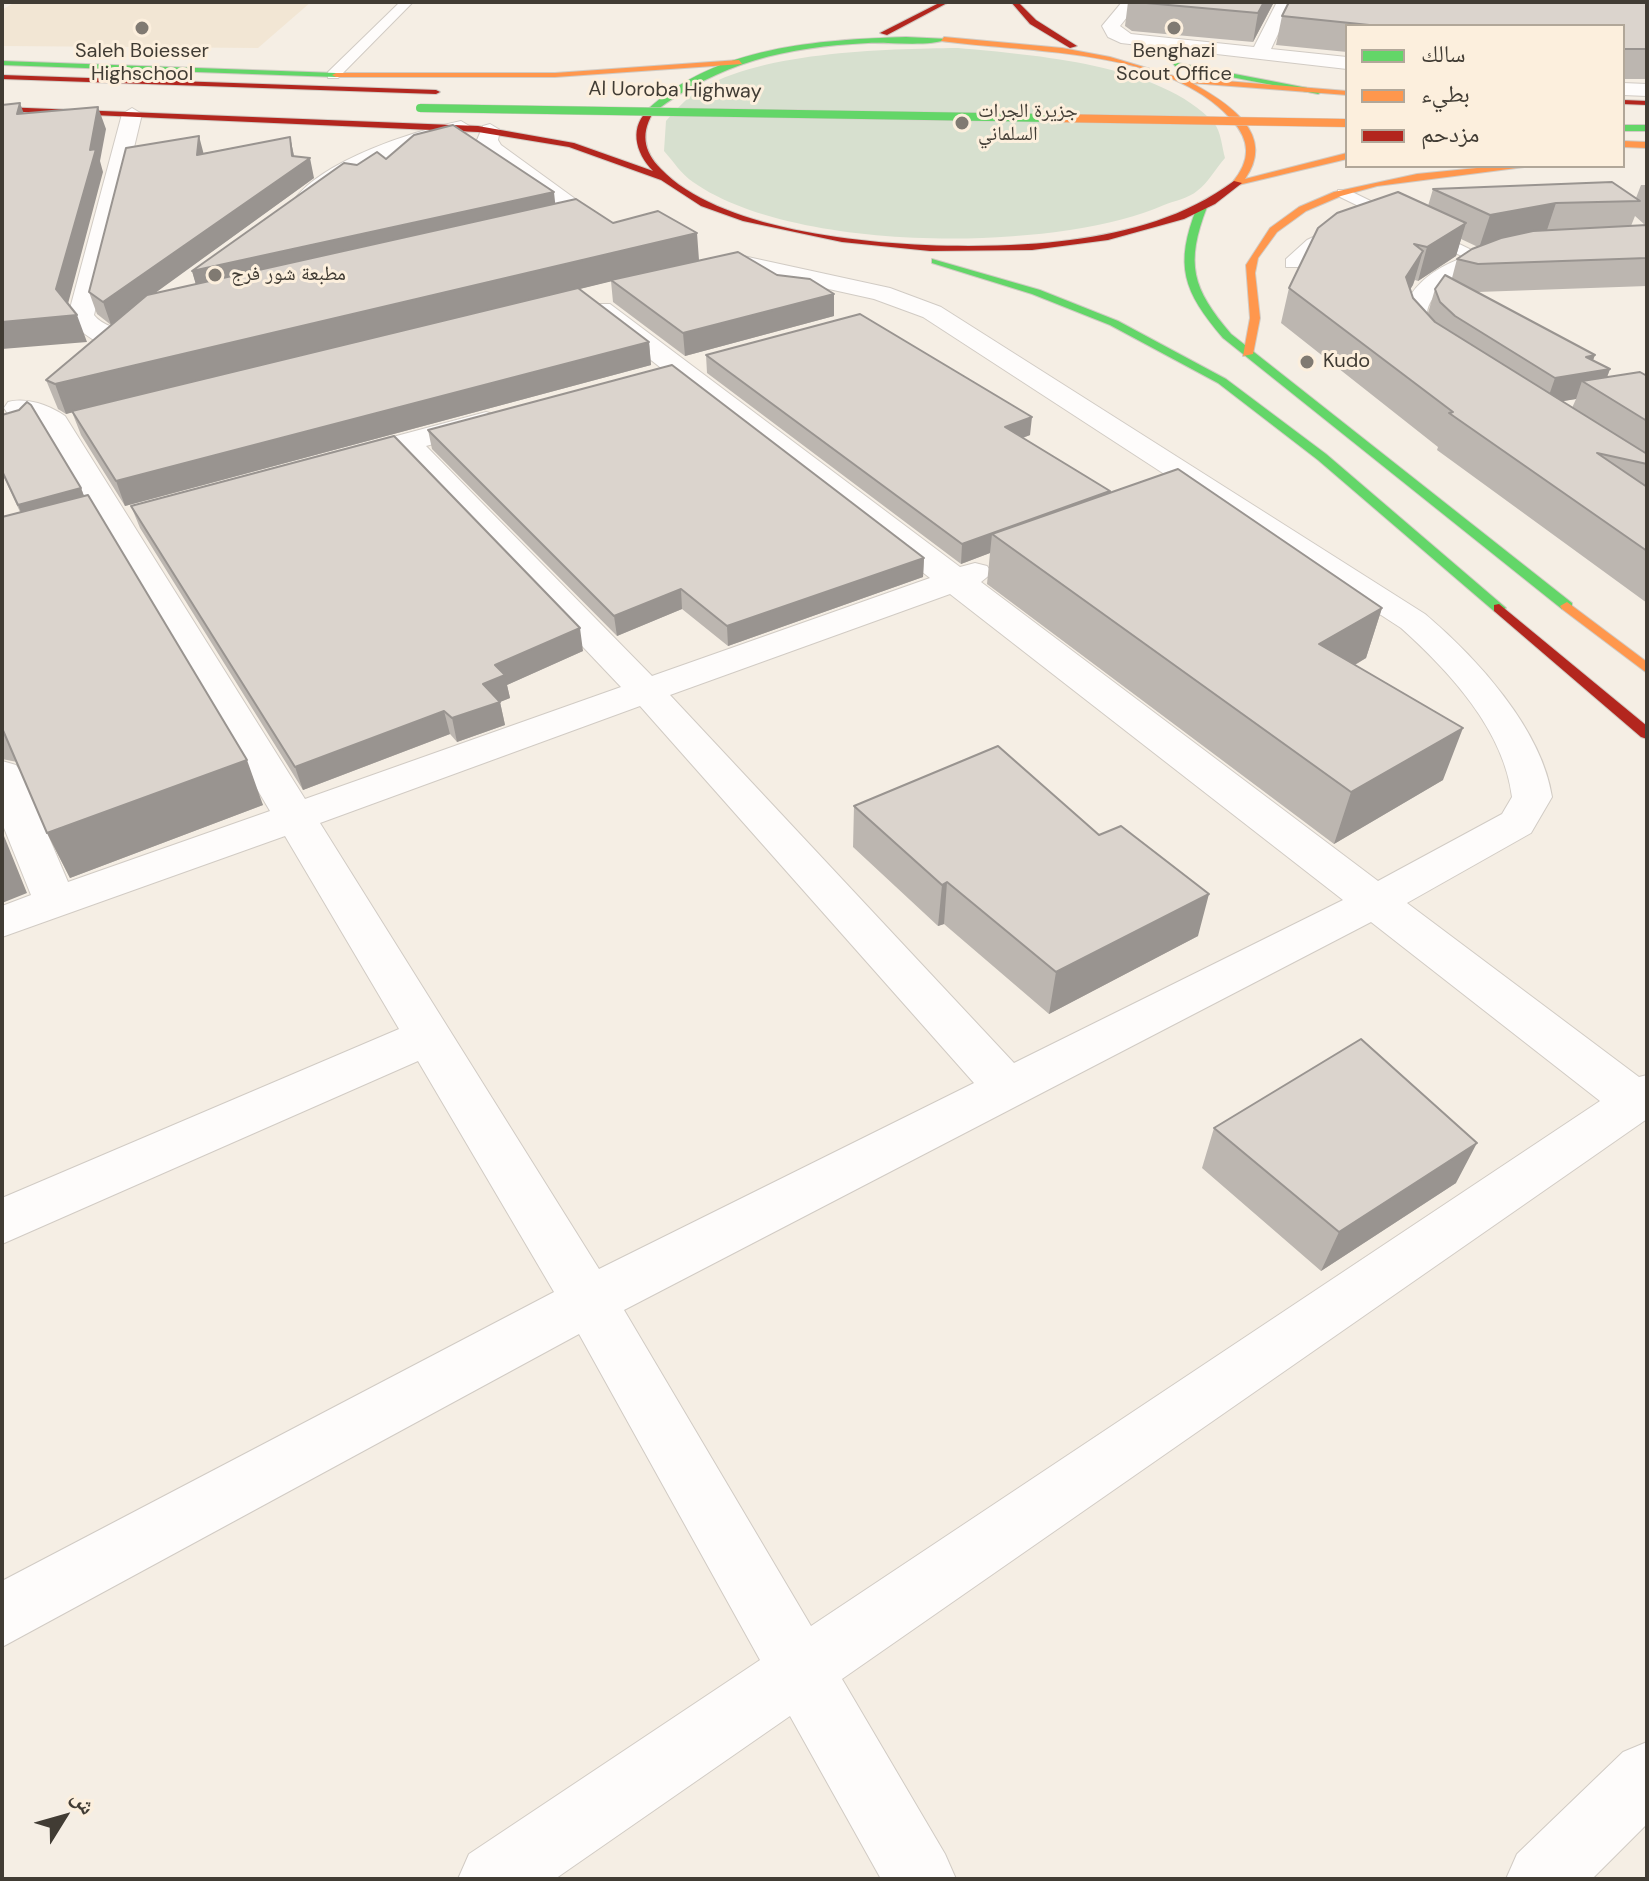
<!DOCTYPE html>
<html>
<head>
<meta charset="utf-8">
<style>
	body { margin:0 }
	#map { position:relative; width:1649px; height:1881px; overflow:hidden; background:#f5eee4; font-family:"DM Sans","Noto Naskh Arabic",sans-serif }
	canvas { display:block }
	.frame { position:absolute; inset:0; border:4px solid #413c34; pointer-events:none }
	.legend { position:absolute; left:1345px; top:24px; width:280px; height:144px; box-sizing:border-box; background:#fcefdd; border:2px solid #b1a799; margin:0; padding:10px 14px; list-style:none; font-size:24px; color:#413c34 }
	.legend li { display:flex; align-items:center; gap:16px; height:40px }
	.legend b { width:40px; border:2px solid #b1a799 }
	.north { position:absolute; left:24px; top:1777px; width:80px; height:80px; -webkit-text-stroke:6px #fcefdd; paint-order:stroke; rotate:53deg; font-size:22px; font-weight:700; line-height:32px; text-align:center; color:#413c34 }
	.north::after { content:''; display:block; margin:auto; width:28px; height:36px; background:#413c34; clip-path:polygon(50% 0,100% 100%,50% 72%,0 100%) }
</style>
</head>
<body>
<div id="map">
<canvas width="1649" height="1881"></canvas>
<div class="frame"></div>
<ul class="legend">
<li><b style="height:10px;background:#63d668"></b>سالك</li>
<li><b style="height:10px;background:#ff974d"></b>بطيء</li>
<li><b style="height:10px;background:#b3261e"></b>مزدحم</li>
</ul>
<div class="north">ش</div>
</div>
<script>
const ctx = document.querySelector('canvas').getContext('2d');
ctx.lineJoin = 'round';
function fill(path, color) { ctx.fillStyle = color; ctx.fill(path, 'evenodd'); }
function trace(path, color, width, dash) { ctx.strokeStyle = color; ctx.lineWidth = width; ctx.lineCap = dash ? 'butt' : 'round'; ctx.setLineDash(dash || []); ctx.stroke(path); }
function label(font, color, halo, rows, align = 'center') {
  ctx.font = font + ' "DM Sans","Noto Naskh Arabic",sans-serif'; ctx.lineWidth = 6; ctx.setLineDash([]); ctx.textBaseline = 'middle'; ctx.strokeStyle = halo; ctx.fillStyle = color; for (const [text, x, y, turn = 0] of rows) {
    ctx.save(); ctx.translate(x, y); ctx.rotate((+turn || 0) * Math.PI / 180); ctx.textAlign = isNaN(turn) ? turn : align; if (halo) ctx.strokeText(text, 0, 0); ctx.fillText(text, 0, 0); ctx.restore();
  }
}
fill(new Path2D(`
	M15 2H311L258 48 2 46V10Z`), '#f2e6d4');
fill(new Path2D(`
	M958 48C1034 55 1161 64 1214 123 1221 131 1222 148 1225 158 1216 168 1208 183 1197 191 1189 198 1174 201 1164 205 1054 253 793 253 693 182 682 175 673 161 664 151L666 121C674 112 683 102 692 95 752 51 886 49 958 48Z`), '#d7e0cf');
const lane = new Path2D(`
	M400 2H413L338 78H328V72Z
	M1338 190H1348L1488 258 1486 262H1474L1338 196Z
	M1343 223 1349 225V231L1319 246 1298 267H1286V259L1307 240Z`);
const street = new Path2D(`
	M1122 2H1139L1120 26 1131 34 1254 47 1277 2H1293L1271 49 1347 57V69L1121 43 1108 37 1102 26Z
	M1623 83 1647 84V96L1623 95Z
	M132 108 142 114 94 315C103 327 119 326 127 338L123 344C100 349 81 334 68 316L122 114Z
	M461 121 471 127 468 131C406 147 365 167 313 205L305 207 294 200C323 160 414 131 461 121Z
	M490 124 500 130 498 140 501 145 585 206 588 211 579 224 541 233 533 231 529 226 533 221 564 212 487 153 477 140 483 126Z
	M1511 244 1523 251 1520 256C1494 262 1426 282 1427 316 1428 331 1446 340 1453 351L1450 357H1430L1411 339 1401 316C1415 268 1467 254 1511 244Z
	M734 254 890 288 941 307 1425 614C1476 657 1542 729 1552 797L1531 833 1407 903 1639 1077 1647 1075V1119L842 1679 945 1854 956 1879H881L790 1716 555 1879H458L469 1854 760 1660 579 1334 2 1647V1581L554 1292 418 1061 2 1244V1198L399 1029 285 836 2 937V906L31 895 2 823V761L16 765 22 774 68 882 270 811 44 428 32 420 8 414 4 408 8 402C27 397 49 405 65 416L305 799 621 687 399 453 344 468 333 465 329 459 333 453 486 412 496 415 501 421 496 427 426 446 652 676 930 578 592 314 588 309 592 304H610L960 567 975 563 987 566 992 573 981 582 1378 881 1502 814 1512 797C1504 730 1449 671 1401 628L923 317 874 299 725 266 722 261ZM950 594 1343 900 1014 1063 670 695ZM640 706 974 1083 599 1269 320 823ZM1371 922 1600 1101 811 1626 624 1310Z
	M1647 1742V1824L1592 1879H1506L1517 1854 1623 1752Z`);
const fast = new Path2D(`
	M906 37 948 39C930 47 890 42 868 43 786 47 720 62 654 112L647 110C716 46 818 40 906 37Z
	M2 61 336 73 340 75 336 77 2 65Z
	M1172 62 1318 90 1322 92 1318 94 1175 66Z
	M1623 125H1647V131H1623Z
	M1202 204 1207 207C1185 264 1192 288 1231 334L1572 603V609H1562L1223 338C1183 291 1174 266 1197 207Z
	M932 259 1040 290 1118 321 1226 379 1326 454 1506 608 1499 612 1494 611 1318 460 1218 383 1110 325 1032 294 932 263Z`);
const slow = new Path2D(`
	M944 37 1062 48 1110 57 1177 77 1347 91V95L1192 83C1228 103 1277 134 1245 179L1347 153V159L1234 186 1232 183C1251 160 1251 141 1231 119 1168 48 1029 53 941 41Z
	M739 60 742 64 555 77H336L332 75 336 73H555Z
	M1623 141 1647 142V148L1623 147Z
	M1497 166H1532L1377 186 1341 196 1306 211 1277 232 1258 258 1255 273 1260 318 1253 354 1243 356 1250 318 1246 265 1270 228 1299 207 1334 192 1417 174Z
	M1567 602 1647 662V673L1562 609 1560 606Z`);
const jam = new Path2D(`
	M941 2H949L887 35 880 33Z
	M1011 2H1018L1036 20 1077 46 1070 48 1030 24Z
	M2 75 436 90 440 92 436 94 2 79Z
	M1623 100 1647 101V105L1623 104Z
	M2 107 478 126 574 143 653 171C635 153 628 125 651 108L655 110C640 132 643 151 661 169 736 248 967 254 1070 240 1130 232 1185 217 1234 181L1242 183 1215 204 1184 219 1108 240 1032 250 930 251 842 242 743 221 701 206 661 180 569 147 478 132 2 111Z
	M1499 604 1647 726V739L1641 737 1494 611V605Z`);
trace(lane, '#d1cbc4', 2);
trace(street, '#d1cbc4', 2);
trace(fast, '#d1cbc4', 2);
trace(slow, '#d1cbc4', 2);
trace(jam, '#d1cbc4', 2);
fill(lane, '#fefcfb');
fill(street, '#fefcfb');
fill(fast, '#63d668');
fill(slow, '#ff974d');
fill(jam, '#b3261e');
const fastBridge = new Path2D(`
	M420 108 1051 118`);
const slowBridge = new Path2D(`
	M1051 118 1347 123`);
trace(fastBridge, '#d1cbc4', 9, []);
trace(slowBridge, '#d1cbc4', 9, []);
trace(fastBridge, '#63d668', 8);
trace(slowBridge, '#ff974d', 8);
fill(new Path2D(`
	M1128 2H1274L1253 42 1132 31 1125 26Z
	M1647 2V79H1623V26H1347V52L1276 45 1282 16Z
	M290 137 294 156 314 178 154 293 196 284 192 271 357 165 386 159 555 204 613 223 699 260 834 316 685 356 613 302 611 281 579 289 649 342 651 365 125 506 81 435 72 412 66 414 58 409 46 380 120 318 111 325 97 314 89 292 204 153Z
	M1641 185H1647V286L1478 292 1595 355 1593 360 1610 369 1607 377 1647 376V603L1437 450 1438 447 1281 323 1289 288 1428 206 1433 189 1636 198ZM1635 216 1645 225 1631 226ZM1461 239 1478 247 1457 259 1452 278 1435 289 1428 313 1429 315 1413 298 1410 290 1415 280 1418 281 1456 256ZM1576 399 1572 408 1562 401Z
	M706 355 1030 435 1023 438 1110 491V493L1382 608 1366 658 1355 665 1443 780 1334 844 987 584 990 553 961 564 707 373Z
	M2 415 81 488 84 496 263 805 70 878 47 833 17 762 2 759V517L20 512 2 473Z
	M428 430 924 558 923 577 728 646 682 609 617 636 432 449Z
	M131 506 583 651 507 685 510 698 500 702 505 725 457 742 450 734 303 790 140 528Z
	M854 806 1198 936 1049 1014 944 924 938 926 853 847Z
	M1214 1128 1456 1183 1321 1271 1202 1168Z`), '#bcb6b0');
fill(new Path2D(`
	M1264 2H1274L1253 42 1258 13Z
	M20 103 28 125 17 114Z
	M98 107 106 129 100 161 103 172 65 315 56 289 90 150Z
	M199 136 204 155H197Z
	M290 137 294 156 310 158 314 178 111 325 103 302 292 156Z
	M554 192 556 211 198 292 192 271Z
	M1556 203 1545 236 1479 248 1490 215Z
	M1466 223 1456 256 1418 281 1427 247Z
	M697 233 699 260 66 414 55 384Z
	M1423 251 1413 285 1396 311 1406 277Z
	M834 294V316L685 356 683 333Z
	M77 315 87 342 2 349V322Z
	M649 342 651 365 125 506 116 481Z
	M1595 355 1588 373 1610 369 1601 393 1582 381 1576 399 1546 404 1555 378 1586 357Z
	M1032 417 1030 435 1003 445 1005 427Z
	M81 488 91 515 29 532 18 505Z
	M1110 491 1107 510 992 534 990 553 961 564 962 544Z
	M924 558 923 577 728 646 727 626Z
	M681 589 682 609 617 636 614 616Z
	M1382 608 1366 658 1304 695 1319 644Z
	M580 628 583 651 507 685 510 698 500 702 505 725 457 742 452 718 483 684 495 665Z
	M444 711 450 734 303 790 295 767Z
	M1463 728 1443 780 1334 844 1351 792Z
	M247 760 263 805 70 878 47 833Z
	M2 831 27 893 2 903Z
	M947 882 944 924 938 926 942 885Z
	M1209 894 1198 936 1049 1014 1056 972Z
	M1477 1143 1456 1183 1321 1271 1339 1232Z`), '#999490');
const building = new Path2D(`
	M1135 2H1264L1258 13Z
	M1289 2H1647V49H1623V26H1379L1282 16Z
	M20 103 17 114 98 107 90 150 96 149 56 289 77 315 2 322V105Z
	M453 125 554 192 192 271 344 163 357 165 377 152 386 159 414 135Z
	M199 136 197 155 290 137 292 156 310 158 103 302 89 292 126 148Z
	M1612 182 1640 201 1556 203 1490 215 1433 189Z
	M1398 192 1466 223 1427 247 1414 244 1423 251 1406 277 1413 298 1435 322 1647 454V464L1597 453 1647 487V551L1449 413 1453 412 1289 288 1318 228 1337 213Z
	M576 199 613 223 658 211 697 233 55 384 46 380 147 295Z
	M1647 225V258L1478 264 1457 259 1472 249 1501 238 1533 231Z
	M738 252 777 275 810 279 834 294 683 333 611 280Z
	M1445 275 1595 355 1586 357 1610 369 1555 378 1455 316 1440 302 1435 289Z
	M578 288 649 342 116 481 72 411Z
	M860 314 1032 417 1005 427 1110 491 962 544 706 355Z
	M672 365 924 558 727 626 681 589 614 616 428 430Z
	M1640 372 1647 376V421L1582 381Z
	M27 402 31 405 81 488 18 505 2 471V415L19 410Z
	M394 436 580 628 495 665 505 675 483 684 500 702 452 718 444 711 295 767 131 506Z
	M1178 469 1382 608 1319 644 1463 728 1351 792 992 534Z
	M88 495 247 760 47 833 2 728V517Z
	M998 746 1099 835 1121 826 1209 894 1056 972 947 882 942 885 854 806Z
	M1361 1039 1477 1143 1339 1232 1214 1128Z`);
fill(building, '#dbd4cd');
trace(building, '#999490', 2);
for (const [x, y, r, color] of [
	[142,28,8,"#807a72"],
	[1174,28,8,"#807a72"],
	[962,123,8,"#807a72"],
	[215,275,8,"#807a72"],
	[1307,362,8,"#807a72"]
]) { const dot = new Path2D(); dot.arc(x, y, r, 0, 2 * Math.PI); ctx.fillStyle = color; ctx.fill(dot); trace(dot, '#fcefdd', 3); }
label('20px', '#413c34', '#fcefdd', [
	["Saleh Boiesser",142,52,"center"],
	["Highschool",142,75,"center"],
	["Benghazi",1174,52,"center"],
	["Scout Office",1174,75,"center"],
	["جزيرة الجرات",978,112],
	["السلماني",978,135],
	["مطبعة شور فرج",231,275],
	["Kudo",1323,362]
], 'left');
label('20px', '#413c34', '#fcefdd', [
	["Al Uoroba Highway",675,91,1]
]);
</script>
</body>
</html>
